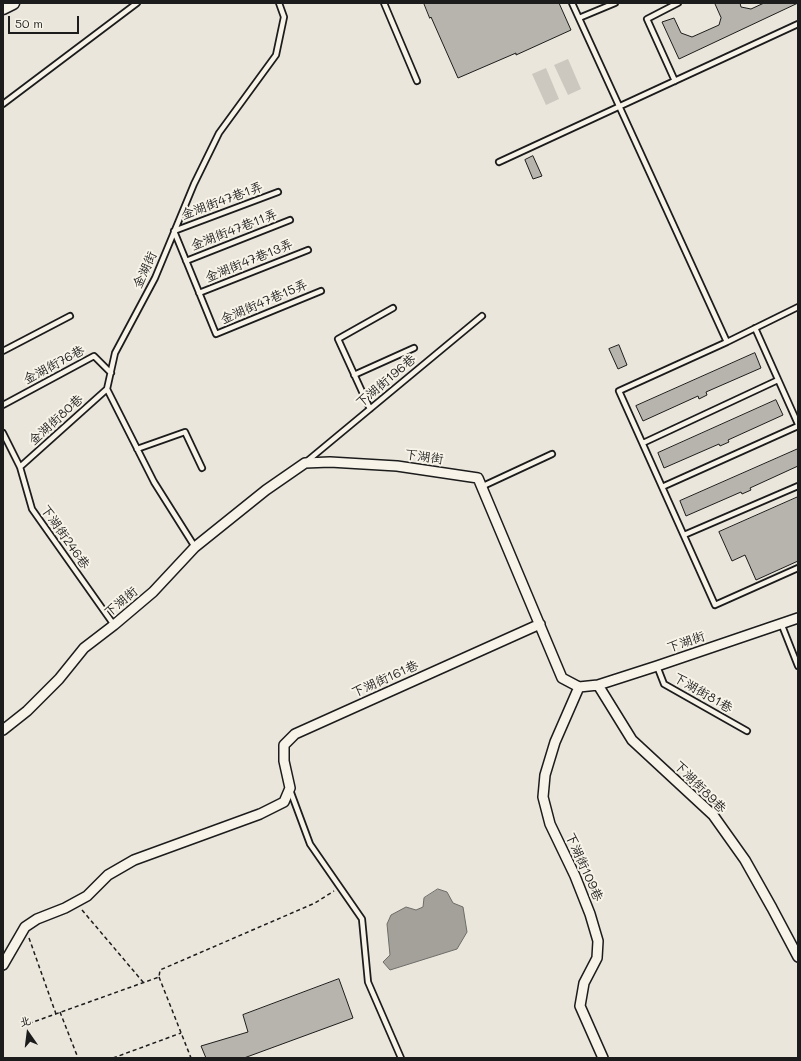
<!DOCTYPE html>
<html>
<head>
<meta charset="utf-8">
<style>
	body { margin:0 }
	#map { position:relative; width:801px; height:1061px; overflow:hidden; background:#eae6dc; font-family:Mali,"LXGW WenKai TC",sans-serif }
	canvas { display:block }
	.frame { position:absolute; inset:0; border:4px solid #1c1c1c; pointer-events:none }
	.north { position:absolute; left:8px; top:1013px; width:40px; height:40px; -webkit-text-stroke:3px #f7f3e8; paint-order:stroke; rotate:346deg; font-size:11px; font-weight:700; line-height:16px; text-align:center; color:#1c1c1c }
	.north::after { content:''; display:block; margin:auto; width:14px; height:18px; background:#1c1c1c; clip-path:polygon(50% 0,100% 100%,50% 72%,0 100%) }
	.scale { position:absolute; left:8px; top:16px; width:71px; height:18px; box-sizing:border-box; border:2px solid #1c1c1c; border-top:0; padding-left:5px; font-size:12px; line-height:14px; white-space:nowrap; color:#1c1c1c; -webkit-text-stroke:3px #f7f3e8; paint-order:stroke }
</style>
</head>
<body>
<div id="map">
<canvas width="801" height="1061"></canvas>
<div class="frame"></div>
<div class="north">北</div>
<div class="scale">50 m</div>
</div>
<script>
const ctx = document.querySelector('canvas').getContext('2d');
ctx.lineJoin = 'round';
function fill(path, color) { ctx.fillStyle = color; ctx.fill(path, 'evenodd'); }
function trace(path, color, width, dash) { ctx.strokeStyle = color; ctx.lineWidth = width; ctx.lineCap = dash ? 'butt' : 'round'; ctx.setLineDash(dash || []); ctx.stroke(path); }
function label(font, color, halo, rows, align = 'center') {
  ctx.font = font + ' Mali,"LXGW WenKai TC",sans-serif'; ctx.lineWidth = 4; ctx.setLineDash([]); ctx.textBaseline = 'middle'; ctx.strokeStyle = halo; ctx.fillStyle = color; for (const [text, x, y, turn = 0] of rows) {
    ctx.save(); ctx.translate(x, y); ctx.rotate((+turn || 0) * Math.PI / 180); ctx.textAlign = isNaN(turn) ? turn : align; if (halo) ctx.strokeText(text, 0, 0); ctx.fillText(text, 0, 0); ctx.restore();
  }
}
fill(new Path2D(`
	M568 59 581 89 568 95 554 65Z
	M546 68 559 99 546 105 532 74Z`), '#ccc8c0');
const water = new Path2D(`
	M438 889 447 892 453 903 463 907 467 932 457 949 390 970 383 962 390 955 387 924 391 915 406 907 416 910 423 907 424 898Z`);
fill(water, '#a3a19a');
trace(water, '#6d6c68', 1);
const building = new Path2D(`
	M424 3H559L571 30 516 55V53L458 78 431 17 430 18Z
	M715 3H740L741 7 751 9 764 3H798L679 59 662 22 674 18 681 33 692 37 719 25 721 18Z
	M533 156 542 176 533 179 525 160Z
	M619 345 627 365 618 369 609 349Z
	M755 353 761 368 706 392 707 395 699 399 698 396 643 421 636 406Z
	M776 400 783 415 728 440 729 442 720 446 719 444 664 468 658 453Z
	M798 449V466L750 488 751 490 742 494 741 492 686 516 680 501Z
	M798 497V561L756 580 745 555 732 561 719 532Z
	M339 979 353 1018 244 1058H206L201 1046 248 1032 243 1015Z`);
fill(building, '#b6b4ac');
trace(building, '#1c1c1c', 1);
const lane = new Path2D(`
	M384 3 417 81
	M572 3 727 342 798 307
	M579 18 615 3
	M675 81 647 19 678 3
	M3 104 137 3
	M499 162 798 24
	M278 192 174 231 216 334 321 291
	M186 261 290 220
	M199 293 308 250
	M755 328 798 424
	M727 342 619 391 715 605 798 568
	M3 351 70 316
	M354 375 414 348
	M3 405 94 356 111 373
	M370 409 338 339 393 308
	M3 433 20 467 32 509 114 625
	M643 443 778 380
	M137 449 185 432 202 468
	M306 462 482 316
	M20 467 107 389
	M481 487 552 454
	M662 487 798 426
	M684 535 798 486
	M195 547 154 482 107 389 115 353 155 278 194 184 219 133 276 55 284 17 279 3
	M781 623 798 666
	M657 666 664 684 747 731
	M290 790 310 844 362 919 368 982 401 1058`);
const street = new Path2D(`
	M598 685 632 740 713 815 745 860 772 908 798 957
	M579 687 555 742 545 775 543 797 550 824 575 876 590 914 598 941 597 958 584 983 580 1006 603 1058
	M3 730 27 711 59 679 84 648 114 625 153 592 195 547 266 490 305 463 330 462 397 466 478 478 562 678 579 687 598 685 657 666 798 618
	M3 965 25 927 37 919 65 908 87 896 108 875 134 860 260 814 284 802 290 788 284 761V745L295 734 540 624`);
const secondary = new Path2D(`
	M3 8 13 3`);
trace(lane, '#1c1c1c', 8);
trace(street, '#1c1c1c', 12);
trace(secondary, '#1c1c1c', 15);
trace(new Path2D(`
	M82 910 143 982
	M29 938 56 1014
	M159 977 191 1058
	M60 1012 78 1058
	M22 1026 159 977 160 970 315 903 334 891
	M113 1058 181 1033`), '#1c1c1c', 1.5, [4, 3]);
trace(lane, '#f7f3e8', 4.5);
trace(street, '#f7f3e8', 9);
trace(secondary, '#f7f3e8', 12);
label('13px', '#1c1c1c', '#f7f3e8', [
	["金湖街47巷1弄",222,201,-20],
	["金湖街47巷11弄",234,230,-21],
	["金湖街47巷13弄",249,261,-22],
	["金湖街",145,270,-65],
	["金湖街47巷15弄",264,302,-23],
	["金湖街76巷",54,365,-28],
	["下湖街196巷",386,381,-40],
	["金湖街80巷",56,420,-42],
	["下湖街",424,457,8],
	["下湖街246巷",65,537,55],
	["下湖街",121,602,-40],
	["下湖街",686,642,-19],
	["下湖街161巷",385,679,-24],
	["下湖街81巷",703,693,30],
	["下湖街89巷",700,787,45],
	["下湖街109巷",584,867,66]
]);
</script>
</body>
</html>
